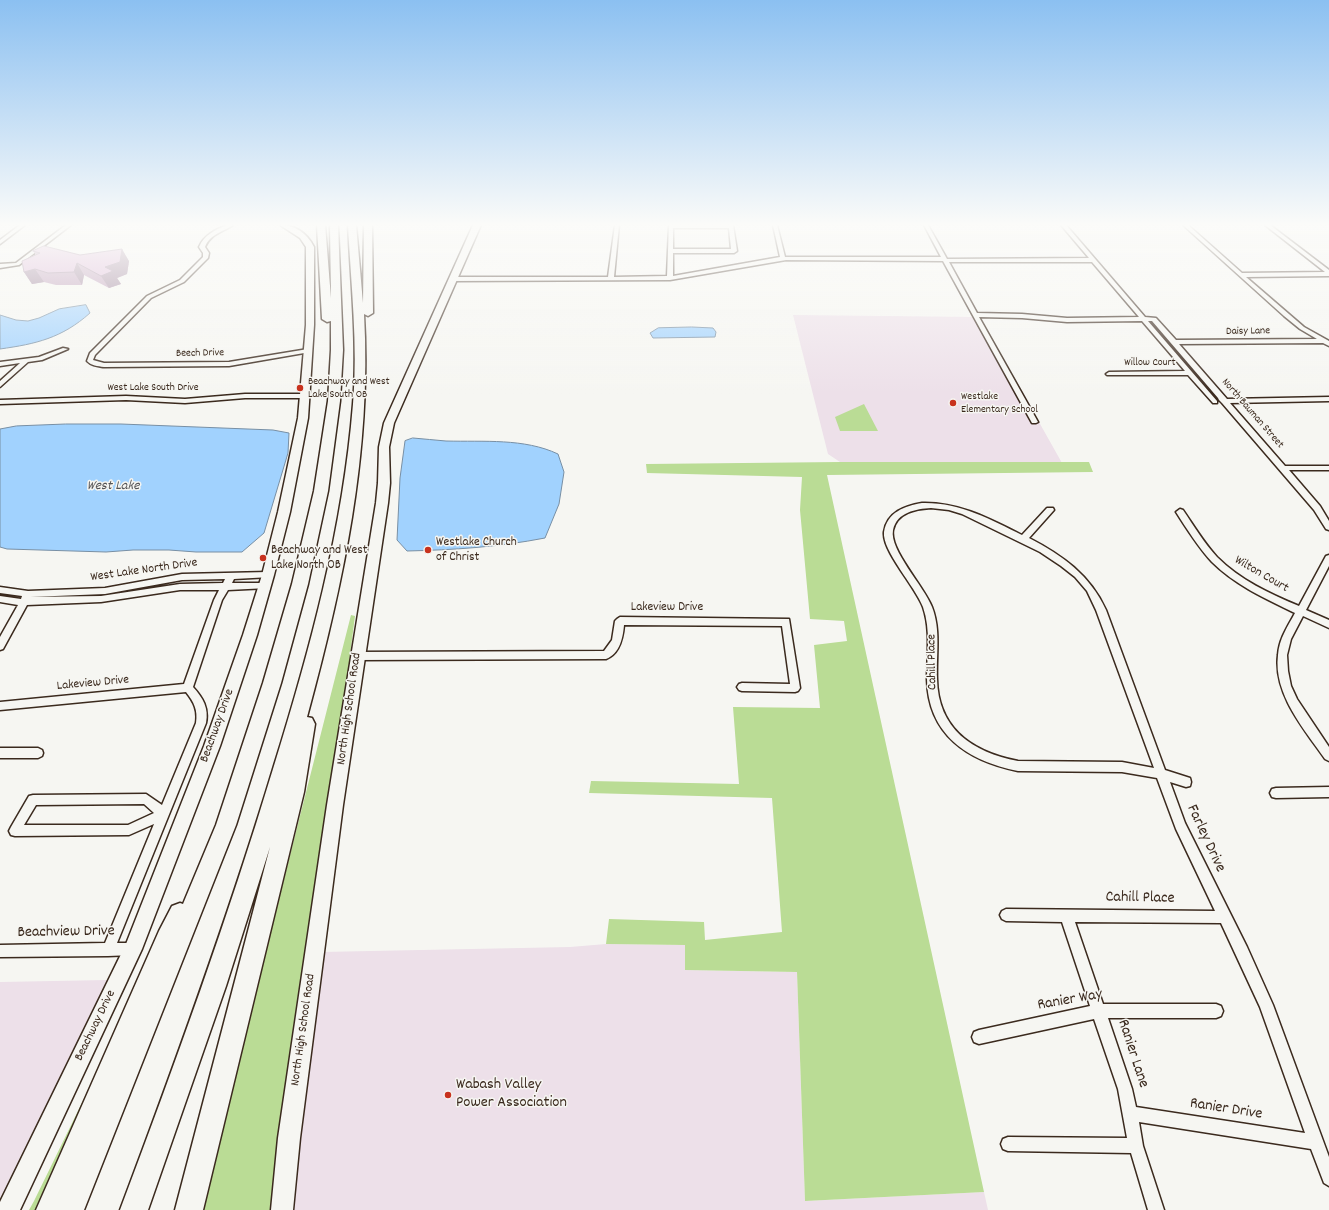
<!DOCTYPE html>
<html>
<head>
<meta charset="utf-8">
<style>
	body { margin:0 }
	canvas { display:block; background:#f6f6f2 }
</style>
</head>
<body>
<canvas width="1329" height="1210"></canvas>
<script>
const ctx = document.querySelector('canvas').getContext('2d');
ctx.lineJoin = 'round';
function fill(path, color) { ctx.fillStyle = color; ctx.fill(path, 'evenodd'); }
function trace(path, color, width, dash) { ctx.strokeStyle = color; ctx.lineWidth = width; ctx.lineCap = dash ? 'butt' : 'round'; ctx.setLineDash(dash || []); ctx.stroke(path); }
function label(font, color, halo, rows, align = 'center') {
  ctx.font = font + ' Dekko,sans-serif'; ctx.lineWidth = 3; ctx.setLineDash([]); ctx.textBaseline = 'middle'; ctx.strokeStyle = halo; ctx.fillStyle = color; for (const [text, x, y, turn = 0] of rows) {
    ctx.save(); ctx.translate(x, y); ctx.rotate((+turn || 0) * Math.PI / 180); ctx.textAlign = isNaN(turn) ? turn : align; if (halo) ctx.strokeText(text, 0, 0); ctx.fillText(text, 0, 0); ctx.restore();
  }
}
fill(new Path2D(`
	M793 315 980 317 1062 463 840 462 828 454Z
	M606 944 685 945V970L797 972 805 1201 984 1192 988 1210H291L321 952 570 947Z
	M107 980 0 1198V982Z`), '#ede0e9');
fill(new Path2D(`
	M864 404 878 431H840L835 417Z
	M840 462H1089L1093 472 827 475 984 1192 805 1201 797 972 685 970V945L606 944 609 919 704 922 705 940 782 932 772 798 589 793 591 781 739 784 733 707 820 708 814 645 847 641 844 621 810 619 800 510 802 477 647 473 646 464Z
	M351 615 355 616 339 740 272 1210H200Z
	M94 1078 35 1210H29L34 1201Z`), '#badc95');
const water = new Path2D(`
	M86 305 90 313C62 338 36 344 0 349V315L16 320 28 321 39 318 59 309Z
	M692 327 713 328 716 332 715 337 653 338 650 333 658 328Z
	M66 424H121L273 430 289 433 288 453 264 533 242 552H196L169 550H133L106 552 7 549 0 547V429L16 426Z
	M413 438C424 439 435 440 446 441 484 442 524 438 558 454L564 472 559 504 545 538C499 547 453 550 407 551L397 540 400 478 405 441Z`);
fill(water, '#a1d2fe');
trace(water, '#788fa4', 1);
const street = new Path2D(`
	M20 225H25L0 244V240Z
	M66 225H71L19 265 0 268V264L16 263Z
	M227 225H233C223 232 210 234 205 247L209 253 208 258 184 282 151 298 95 355 93 360 104 363 229 362 308 349 310 350V352L229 366 104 367C97 366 92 366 87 361L90 353 147 296 180 280 203 257V253L199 247C204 235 215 230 227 225Z
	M615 225H619L614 277 667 276 669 225H733L737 251 734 253H673V276L780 257 773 225H777L785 257H941L924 225H928L947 259H950L1089 258 1061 225H1066L1145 317 1156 318 1176 340 1317 339 1300 329 1284 316 1183 225H1188L1242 273 1325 272 1265 225H1270L1329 270V276L1246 277 1304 327 1329 341V346L1323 343 1179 344 1227 399 1329 397V401L1230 403 1285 466H1329V470H1289L1320 506 1329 521V530L1326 529 1314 510 1222 403 1219 400 1218 398 1152 321H1148L1217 401V403H1213L1188 375H1107L1106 374 1109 372 1185 371 1142 321 1067 322 1022 318 979 317 1038 422 1036 423H1032L943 261 786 260 670 280 453 281 450 279 453 277H608ZM673 228H729L731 249H673ZM949 262H1092L1139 317 1067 318 1022 314 977 313Z
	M63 348 68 349 42 360 28 362 0 387V381L20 363 0 366V362L39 357Z
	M245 394H305L308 396 305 398H245L185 403 126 400 0 404V400L126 396 185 399Z
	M922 503C959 502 990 519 1022 535L1047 508H1053L1054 510 1029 538C1062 555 1090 575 1106 610L1165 770 1190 778 1191 782 1190 786 1186 787 1170 782 1185 823 1247 947 1273 1005 1329 1157V1186L1324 1183 1311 1149 1139 1122 1143 1146 1164 1210H1148L1131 1153 1008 1151 1003 1149 1001 1144 1003 1139 1008 1137 1127 1138 1118 1089 1094 1019 979 1044 974 1042 972 1037 974 1032 979 1030 1090 1006 1062 922 1006 921 1002 919 1000 915 1002 911 1006 909 1215 911 1176 829 1157 778 1122 772 1018 771C968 761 928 735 927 679 927 655 931 630 923 607 915 586 882 551 884 532 887 512 905 506 922 503ZM931 508 949 510 962 514 1040 552 1061 566 1075 577 1087 591 1096 610 1154 768 1122 762 1018 761C972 752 938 729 937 679 936 655 941 630 932 607 924 586 889 550 893 530 897 512 916 509 931 508ZM1075 922 1221 923 1260 1007 1305 1133 1136 1107 1132 1089 1108 1018H1216L1221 1016 1223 1011 1221 1006 1216 1004H1103Z
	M1180 509 1183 510C1194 526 1204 543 1217 557 1240 580 1270 594 1299 606L1326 556 1329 555V566L1306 610 1329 620V628L1303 616 1291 639 1287 655 1288 671 1291 686 1297 699 1329 747V761L1325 759C1305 730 1273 694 1278 655 1279 639 1288 626 1295 613 1266 599 1235 585 1212 562 1198 547 1187 529 1176 512Z
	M268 572 271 573 272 575 271 577 234 579 232 583H265L269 586 268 588 228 590 222 600 193 687C203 698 209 708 206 723L117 943H133L137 945 139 949 137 953 133 955 108 956 0 957V945L105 943 154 824 129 835 15 836 11 835 9 831 11 827 29 796 33 795 146 794 162 805 196 723C198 710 194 702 186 692L0 710V702L184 684 214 600 219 590H180L101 602 27 605 3 649 0 650V637L18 605 0 602V596L21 599 22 596 0 593V587L28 591 105 588 182 574ZM225 579 223 583 180 584 101 596 30 597 105 594 182 580ZM144 804 154 813 128 825H24L36 805Z
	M620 617 789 619 800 688 798 691 795 692 742 691 739 690 737 687 739 684 742 683 790 684 782 626 624 625C623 637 620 654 606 659L357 660 354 659 352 656 354 653 357 652 604 651 612 640 615 621 617 619Z
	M0 748H38L42 750 43 753 42 756 38 758H0Z
	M1329 787V797L1276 798 1272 797 1270 793 1272 789 1276 788Z`);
const secondary = new Path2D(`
	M280 225C295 225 307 233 314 247V325L308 418 290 512 274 575 257 635 220 746 142 949 20 1210H0V1202L126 944 204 746 243 635 262 575 278 512 298 418 306 325V247L300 238Z
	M473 225H481L394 423 389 447 390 483 388 503 343 805 300 1138 293 1210H271L278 1138 327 805 376 503 378 483 379 447 384 423Z`);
const highway = new Path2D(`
	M317 225H325L331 298 330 225H338L343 350 340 401 328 491 308 584 281 683 236 825 84 1210H36L159 931 172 906 180 903 183 904 216 825 263 683 292 584 314 491 328 401 331 350V321L327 322 322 319Z
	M348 225H356L363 303 364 225H372L373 313 368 316 364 314C372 451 343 585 307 717L312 718 315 724 304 792 203 1210H175L270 847 226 986 148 1210H120C175 1064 228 918 273 769 310 650 343 529 353 404 358 345 351 285 348 225Z`);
trace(street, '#3b2a1e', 3);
trace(secondary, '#3b2a1e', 3);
trace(highway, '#3b2a1e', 3);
fill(street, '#f6f6f2');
fill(secondary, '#f6f6f2');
fill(highway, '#f6f6f2');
fill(new Path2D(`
	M33 251 80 255 129 261 127 274 117 278 121 284 109 288 84 275 82 285H56L44 282 32 284 24 272 36 255Z`), '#ba96b5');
fill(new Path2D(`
	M122 249 129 261 127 274 117 278 121 284 109 288 101 276 105 267Z
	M77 263 84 275 82 285 74 272Z
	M35 269 44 282 32 284 24 272Z`), '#977a94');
const building = new Path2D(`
	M44 246 80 255 122 249 120 262 105 267 113 271 101 276 77 263 74 272 48 273 35 269 24 272 22 261 40 253 33 251Z`);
fill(building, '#d8aed3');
trace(building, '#977a94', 1);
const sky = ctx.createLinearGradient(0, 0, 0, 394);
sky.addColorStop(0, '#8bc0f1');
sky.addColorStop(0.57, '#fbfbf9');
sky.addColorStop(1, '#fbfbf900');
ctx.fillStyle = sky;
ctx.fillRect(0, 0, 1329, 394);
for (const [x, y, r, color] of [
	[300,388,4,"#c8321e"],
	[953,403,4,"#c8321e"],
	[428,550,4,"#c8321e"],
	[263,558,4,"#c8321e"],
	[448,1095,4,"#c8321e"]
]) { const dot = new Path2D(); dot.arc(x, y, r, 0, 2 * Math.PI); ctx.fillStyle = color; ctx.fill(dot); trace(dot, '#f6f6f2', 1.5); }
label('11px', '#3b2a1e', '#f6f6f2', [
	["Daisy Lane",1248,332,-1],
	["Beech Drive",200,354,-1],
	["Willow Court",1150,363],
	["West Lake South Drive",153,388],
	["North Bauman Street",1252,414,49]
]);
label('11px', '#3b2a1e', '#f6f6f2', [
	["Beachway and West",308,382],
	["Lake South OB",308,395],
	["Westlake",961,397],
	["Elementary School",961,410]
], 'left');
label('13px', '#3b2a1e', '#f6f6f2', [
	["Westlake Church",436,543],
	["of Christ",436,558],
	["Beachway and West",271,551],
	["Lake North OB",271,566]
], 'left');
label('13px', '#3b2a1e', '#f6f6f2', [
	["West Lake North Drive",144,571,-8],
	["Wilton Court",1261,575,30],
	["Lakeview Drive",667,608],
	["Cahill Place",933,662,-91],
	["Lakeview Drive",93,684,-5],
	["North High School Road",350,709,-82],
	["Beachway Drive",218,726,-70],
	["Beachway Drive",96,1026,-64],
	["North High School Road",304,1030,-82]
]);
label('italic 14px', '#545456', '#f6f6f2', [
	["West Lake",113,487]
]);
label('16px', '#3b2a1e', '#f6f6f2', [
	["Farley Drive",1205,839,65],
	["Cahill Place",1140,899,1],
	["Beachview Drive",66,933,-1],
	["Ranier Way",1070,1001,-10],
	["Ranier Lane",1132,1054,72],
	["Ranier Drive",1226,1110,9]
]);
label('16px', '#3b2a1e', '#f6f6f2', [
	["Wabash Valley",456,1086],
	["Power Association",456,1104]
], 'left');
</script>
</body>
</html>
